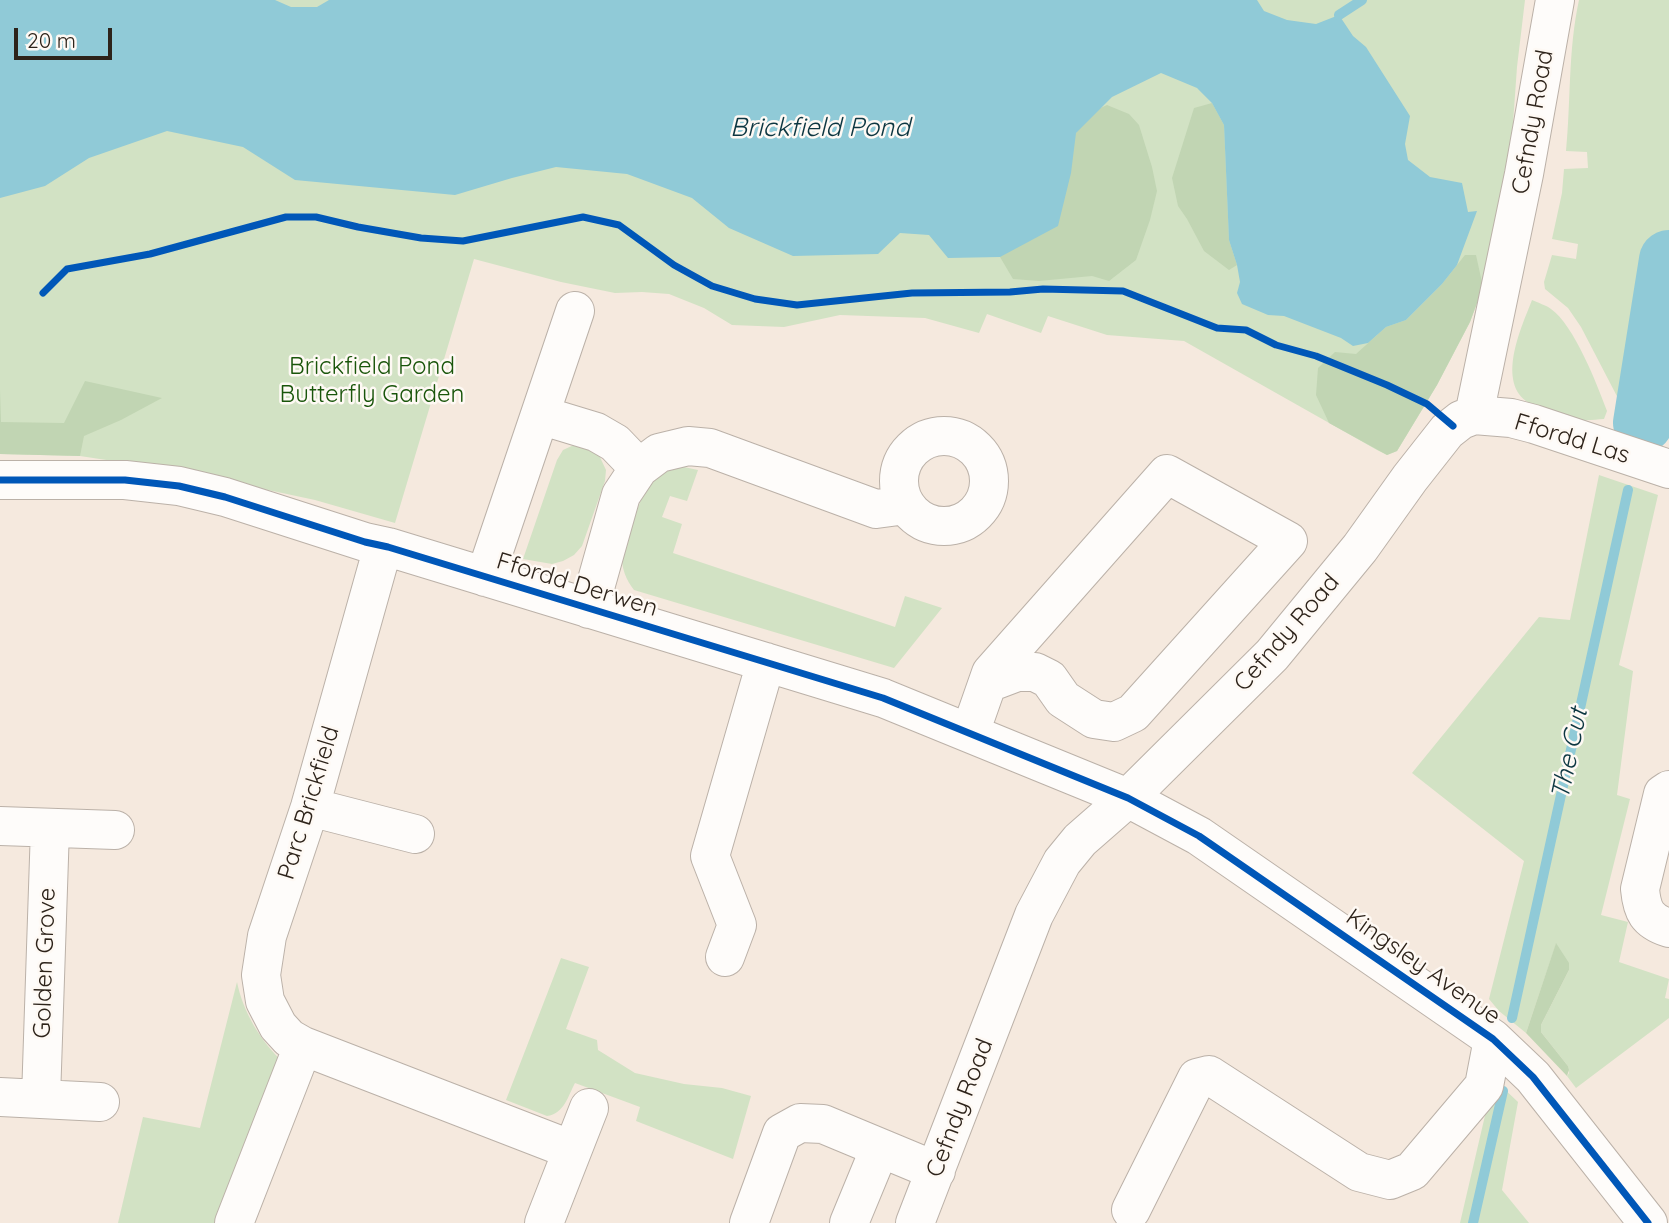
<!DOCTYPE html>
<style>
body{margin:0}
#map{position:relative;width:1669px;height:1223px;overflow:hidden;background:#f5e9de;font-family:Quicksand,sans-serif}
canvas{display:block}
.scale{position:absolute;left:14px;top:28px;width:98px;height:32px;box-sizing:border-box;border:4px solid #2d231a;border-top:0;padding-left:9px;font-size:21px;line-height:24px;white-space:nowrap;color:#2d231a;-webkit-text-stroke:5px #fef9f4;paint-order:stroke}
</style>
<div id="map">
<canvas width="1669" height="1223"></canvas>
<div class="scale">20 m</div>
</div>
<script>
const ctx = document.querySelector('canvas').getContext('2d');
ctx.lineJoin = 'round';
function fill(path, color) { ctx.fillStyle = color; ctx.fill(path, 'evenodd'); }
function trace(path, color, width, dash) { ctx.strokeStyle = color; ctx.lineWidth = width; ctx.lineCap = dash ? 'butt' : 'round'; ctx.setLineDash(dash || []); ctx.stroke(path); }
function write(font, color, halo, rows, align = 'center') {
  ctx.font = font + ' Quicksand,sans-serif'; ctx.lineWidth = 5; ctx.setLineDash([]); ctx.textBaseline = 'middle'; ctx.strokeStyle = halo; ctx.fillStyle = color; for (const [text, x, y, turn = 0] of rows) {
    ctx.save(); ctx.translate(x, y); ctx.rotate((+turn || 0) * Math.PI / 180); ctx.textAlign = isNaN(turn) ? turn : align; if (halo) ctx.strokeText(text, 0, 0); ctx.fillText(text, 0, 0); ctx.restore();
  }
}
fill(new Path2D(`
 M0,0H1525L1517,67L1509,179L1483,287L1470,322L1437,385L1397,451L1387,455L1377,450L1184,341L1107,335L1048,316L1041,333L987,314L979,333L925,318L840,315L784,327L732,325L704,308L669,294L642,292L615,293L561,282L474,259L395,523L315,500L179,471L80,456L0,454Z
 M1579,0H1669V416L1666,434L1623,421L1621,404L1581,327L1568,308L1545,289L1544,282L1552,255L1576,259L1578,244L1552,239L1562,193L1564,169L1588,168L1587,152L1566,151C1571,101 1568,50 1579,0Z
 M1532,300C1538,303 1546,305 1551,309C1574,325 1597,384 1607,411L1604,419C1597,419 1589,421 1582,420C1572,419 1561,414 1551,411C1543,408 1533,406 1526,401C1497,379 1522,326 1532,300Z
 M576,444L598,453L606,470L605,481L582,546L574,555L563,561L552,564L523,559L557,460L563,450Z
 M684,467L698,470L687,501L670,496L662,517L682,524L673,553L895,627L905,596L942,608L894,668L634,590C626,580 621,567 622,554C623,545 644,489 650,482C657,472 672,469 684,467Z
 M1599,475L1658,495L1619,665L1633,671L1617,795L1630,799L1601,915L1628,922L1619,962L1669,979L1665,998L1669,999V1018L1576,1088L1567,1076L1569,1073L1568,1066L1541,1032V1025L1569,970L1556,944L1526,1033L1499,1011L1489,999L1524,861L1412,773L1539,617L1570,620Z
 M561,958L589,967L566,1029L597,1040L598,1050L635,1073L684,1084L722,1088L751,1096L733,1159L636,1121L640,1107L575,1083C568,1096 564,1114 547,1116L506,1100Z
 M237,982C243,1012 261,1042 284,1063L217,1223H118L143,1117L200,1128Z
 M1499,1084L1518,1102L1502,1190L1529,1223H1460L1490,1094Z`), '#d2e2c4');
fill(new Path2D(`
 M1212,103L1224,125L1229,240L1237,265L1229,270L1204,251L1187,219L1178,206L1172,178L1194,108Z
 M1107,105L1129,114L1139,125L1152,167L1157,191L1150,220L1136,260L1109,281L1092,276L1039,281L1013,279L1000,257L1005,240L1076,133L1083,116Z
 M1465,255H1476L1483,287L1470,322L1437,385L1397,451L1387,455L1329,423L1316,395L1318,368L1335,352L1356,354L1386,327L1406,320L1442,284Z
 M85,381L162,398L121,420L84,436L80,456L0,454V390L1,422L64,423Z
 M1556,943L1569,963V970L1541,1025V1032L1568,1066L1569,1070L1567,1076L1526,1033Z`), '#c1d5b3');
fill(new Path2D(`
 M0,0H275L291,7H317L329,0H1257L1264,11L1287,20L1316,24L1339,15L1353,36L1366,47L1410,116L1405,144L1408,160L1430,177L1462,183L1468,212L1477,211L1457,265L1442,284L1406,320L1386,327L1368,343L1353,346L1341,338L1284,316L1268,315L1242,304L1237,293L1240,282L1237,265L1229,240L1224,125L1212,103L1197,88L1161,73L1112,97L1076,133L1071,173L1058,226L1000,257L948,258L929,235L900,233L878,254L793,256L729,228L692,198L627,174L556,167L512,178L455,195L295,180L243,147L167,131L89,158L45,186L0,198Z`), '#90cad7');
trace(new Path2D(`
 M1339,15L1362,0
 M1512,1018L1628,490
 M1473,1223L1503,1091`), '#90cad7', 10);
trace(new Path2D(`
 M1643,423L1669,260`), '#90cad7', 60);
const minor = new Path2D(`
 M540,415L596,432L615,443L639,468
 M1474,415L1524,174L1555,0
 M899 481a45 45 0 1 1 90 0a45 45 0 1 1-90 0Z
 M0,480H125L179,486L225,497L365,542L388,547L883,698L1128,798L1199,836L1493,1039L1533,1077L1648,1223
 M383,547L310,807L267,936L261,975L265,1001L278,1026L289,1038L303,1046L572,1150
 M485,577L575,311
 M589,609L621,495L639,468L659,453L688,446L710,448L876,509L906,505
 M970,733L991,673L1167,474L1288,541L1133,713L1114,722L1094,719L1063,699L1049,679L1035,672H1017L988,683
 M1669,790L1663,794L1640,889C1642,911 1647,921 1669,928
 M310,807L415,834
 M0,826L115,830
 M725,957L737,925L710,856L766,662
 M0,1097L100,1102
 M41,1098L50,828
 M1131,1210L1197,1078L1209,1075L1359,1172L1390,1180L1412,1171L1484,1086L1493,1039
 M234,1223L303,1046
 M544,1223L589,1108
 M749,1223L782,1133L800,1123L823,1124L936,1171
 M849,1223L880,1148
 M915,1223L1034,915L1062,862L1080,840L1128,798L1272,655L1360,548L1410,478L1447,431L1461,420L1474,415L1511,418L1534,424L1669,469`);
trace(minor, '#bbb1a8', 40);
trace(minor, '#fefcfa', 38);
trace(new Path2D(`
 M43,293L67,269L150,254L286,217H316L358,227L421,238L463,241L583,217L619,225L674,265L712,286L755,299L797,305L912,293L1010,292L1043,289L1123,291L1217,328L1246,330L1276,345L1316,356L1387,385L1427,404L1453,426
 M0,480H125L179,486L225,497L365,542L388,547L883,698L1128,798L1199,836L1493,1039L1533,1077L1648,1223`), '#0057b8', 7);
write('24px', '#2d231a', '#fef9f4', [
 ["Cefndy Road",1533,122,-80],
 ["Ffordd Las",1572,439,17],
 ["Ffordd Derwen",577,585,17],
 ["Cefndy Road",1287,633,-49],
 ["Parc Brickfield",309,803,-73],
 ["Golden Grove",45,963,-88],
 ["Kingsley Avenue",1423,967,35],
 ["Cefndy Road",960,1108,-69]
]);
write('24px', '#19550a', '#fef9f4', [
 ["Brickfield Pond",372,367],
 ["Butterfly Garden",372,395]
]);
write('italic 26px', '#0c3641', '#fef9f4', [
 ["Brickfield Pond",820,128],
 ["The Cut",1570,754,-78]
]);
</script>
